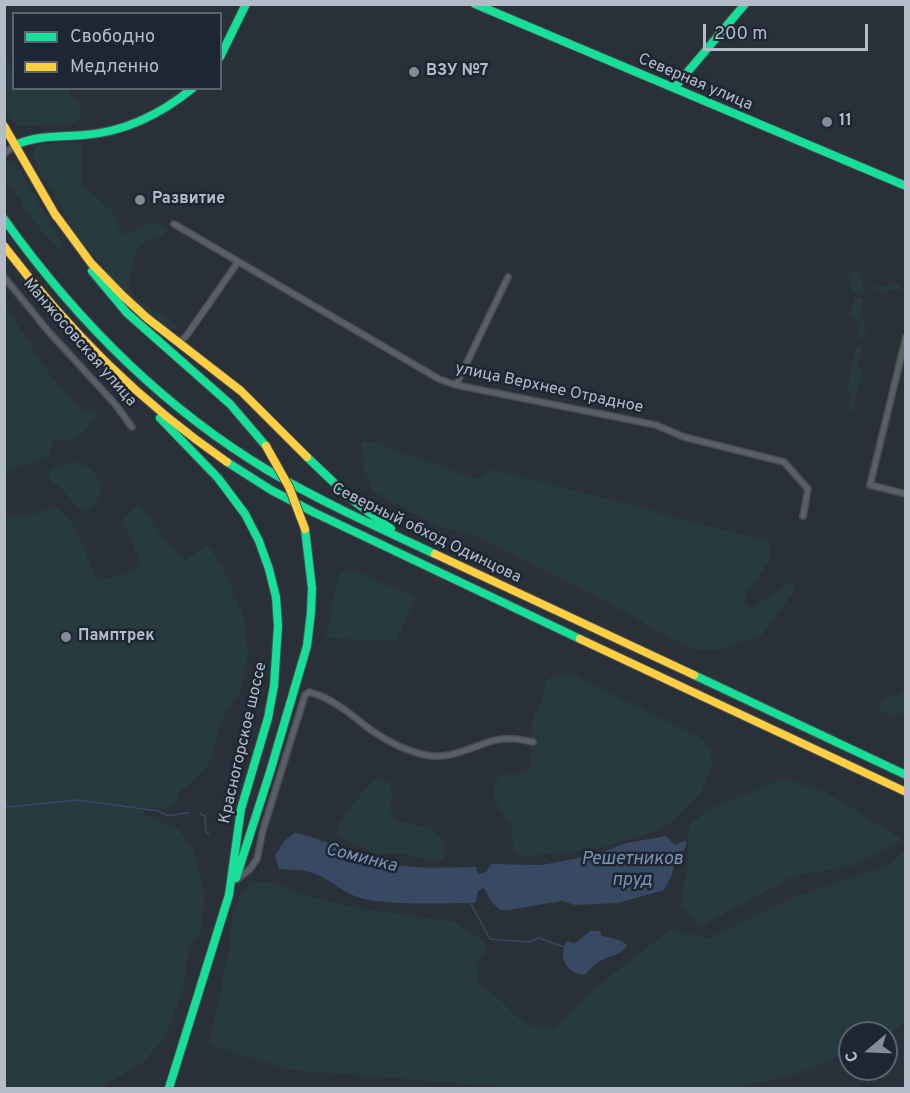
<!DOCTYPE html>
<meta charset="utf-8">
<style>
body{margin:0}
#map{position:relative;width:910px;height:1093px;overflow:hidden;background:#2a3038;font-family:Overpass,sans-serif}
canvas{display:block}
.frame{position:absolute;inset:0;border:6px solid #b4bcc9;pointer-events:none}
.legend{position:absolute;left:12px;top:12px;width:210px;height:78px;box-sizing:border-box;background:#1d2633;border:2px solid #59626f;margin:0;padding:8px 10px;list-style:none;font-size:18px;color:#b4bcc9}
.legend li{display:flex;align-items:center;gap:12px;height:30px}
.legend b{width:30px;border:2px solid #59626f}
.north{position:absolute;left:838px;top:1021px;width:60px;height:60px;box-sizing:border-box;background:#1d2633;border:2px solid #59626f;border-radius:50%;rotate:251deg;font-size:16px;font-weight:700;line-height:24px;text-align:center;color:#b4bcc9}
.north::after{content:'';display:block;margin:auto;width:21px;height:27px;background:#848b96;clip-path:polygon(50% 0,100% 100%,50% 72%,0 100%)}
.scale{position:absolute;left:703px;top:24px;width:165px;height:27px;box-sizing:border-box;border:3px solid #b4bcc9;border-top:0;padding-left:8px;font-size:18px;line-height:21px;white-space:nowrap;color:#b4bcc9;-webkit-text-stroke:4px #1d2633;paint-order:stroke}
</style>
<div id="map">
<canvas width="910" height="1093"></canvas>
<div class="frame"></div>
<ul class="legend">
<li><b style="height:8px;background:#16e098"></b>Свободно</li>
<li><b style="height:8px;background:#ffcf43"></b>Медленно</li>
</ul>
<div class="north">С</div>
<div class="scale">200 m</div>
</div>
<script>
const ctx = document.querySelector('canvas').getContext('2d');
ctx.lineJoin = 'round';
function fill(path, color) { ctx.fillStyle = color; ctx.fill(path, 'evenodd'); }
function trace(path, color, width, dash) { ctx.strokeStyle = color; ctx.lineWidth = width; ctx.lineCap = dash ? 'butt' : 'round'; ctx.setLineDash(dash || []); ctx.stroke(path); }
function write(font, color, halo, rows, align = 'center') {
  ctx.font = font + ' Overpass,sans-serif'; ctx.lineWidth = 5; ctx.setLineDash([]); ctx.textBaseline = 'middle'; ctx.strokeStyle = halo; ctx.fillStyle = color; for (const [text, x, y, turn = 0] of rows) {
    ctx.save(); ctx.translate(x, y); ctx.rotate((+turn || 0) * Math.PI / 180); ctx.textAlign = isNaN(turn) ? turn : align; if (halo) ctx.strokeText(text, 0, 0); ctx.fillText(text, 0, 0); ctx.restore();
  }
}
fill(new Path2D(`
 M4,60L13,67L14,88L69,89L70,95C77,99 84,109 81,117L73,123L19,127C0,117 4,80 4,60Z
 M71,142L80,144L82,148L81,175L85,188L112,211L121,232L125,234C139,232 149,217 164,227L165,235C158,237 148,238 143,243C133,252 125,285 134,296C139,302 169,319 177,325L176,329L168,330L124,293L70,227L60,203L38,170L32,154L36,147L40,145Z
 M10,161L14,163L20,170L61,242V248L58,249L26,212L19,198L5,178V162Z
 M859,270L865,292L851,293L848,274Z
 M900,283V290L874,292V287Z
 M854,298H863L860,315L862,316L866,327L864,338L858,337L860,324L851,315Z
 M5,305L50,375L81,410L98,414L88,428L75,439L53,440L50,456L5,472Z
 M857,346L862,347L858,361L862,373L852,412L848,411L852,396L847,388Z
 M361,442H373L474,478L480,479L489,470L513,474L766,541C784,560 743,583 745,605L750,608L755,606L788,584H794L795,590L761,636L718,650H698L672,639L606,601L483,539L439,526L374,492L364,469Z
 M73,462C99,465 113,495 87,511C71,507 66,487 49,480L50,470Z
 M139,504L154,521L159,533L185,560L209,545L230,583L244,618L248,655L239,695L224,714L210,762L187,788L180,790C180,810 162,809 146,807L144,815L179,830L193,850L205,897L200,934L189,947L183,990L164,1039L143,1062L100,1088H5V517L30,515L57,507C80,527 85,554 97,580L123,574L142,567L123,520Z
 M353,570L416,597L396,641L326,638L339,573Z
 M572,674L700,737L710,750L713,766L701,792L675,820L653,832L596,849L520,857C511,849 512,841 513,830C504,813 482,793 501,774C513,775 521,777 531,768L530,745L532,720L541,701L546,681L552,676Z
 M905,689V714L893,717L878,709L887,696L895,697Z
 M377,777L390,784C395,799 385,807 396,822C415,822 455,831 443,859L438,861L411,857L406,854H378L341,838C339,835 337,833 338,829C342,813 365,791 377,777Z
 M782,779L822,790L903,840L853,865L792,877L700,927L681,904L687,863L689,824L699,818L705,811Z
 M905,850V1022L886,1035V1033H850V1051L805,1071L737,1088H516L291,1070L209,1045L229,949L233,913L243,890L251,883L269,881L305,895L358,908L456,922L465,931L484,940L486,951L478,963H476L479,975L476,980C483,991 489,990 498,998C522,1020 519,1027 555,1028L600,984L670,930L709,938L795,897L889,865Z`), '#273a3e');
fill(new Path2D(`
 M295,833C327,839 356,858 388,864C416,869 447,868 476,867L478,874L486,872L491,864L542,865L594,855L627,843L666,836L675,845L686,840V846L683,851L676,852L672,875L664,890L618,903L575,905L562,901L508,910H500L491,901L484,888L478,891L475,903C443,903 390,906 360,898C341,892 326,875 306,871C297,869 288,871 279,868L275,856L284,841Z
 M590,931H600L602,936L620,940L627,945C622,954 614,955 606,958C598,961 590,969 585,975C567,973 558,959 566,942L569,941L574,944Z`), '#384963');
trace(new Path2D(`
 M4,804L10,807L76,800L159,811C170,820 178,812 189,813
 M200,814L205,816L206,832L209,834
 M470,902L490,939L528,942L539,938L564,947`), '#384963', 1.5);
const street = new Path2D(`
 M4,154L15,145
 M174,224L439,379L456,385L656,425L684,437L784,462L808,489L803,516
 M4,277L49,332L115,404L132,427
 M906,337L870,485L906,494
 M179,343L187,335L238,262
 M456,385L508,277
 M236,880L250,869L257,859L263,830L305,695L309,692C333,698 351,715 371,730C387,741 406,751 425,755C449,760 469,748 492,741C506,737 519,739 533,742`);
const fast = new Path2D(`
 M475,4L906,186
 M220,57L246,4
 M674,88L745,4
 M15,145C37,135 60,137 84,135C125,132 161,114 193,88
 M4,219C76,320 162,407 269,471C322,502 379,528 435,554
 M92,271L127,313L230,404L266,446
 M160,418L218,478L245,514L259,541L269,569L276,597L278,626L274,686L268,718L241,809L229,895L169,1088
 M307,457L350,498L391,529
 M227,462L271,490L315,513L580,639
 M694,675L906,775
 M236,878L270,772L307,646L311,612L312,588L305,529`);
const slow = new Path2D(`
 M4,126L56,216
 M55,214L91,263L123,296L147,318L241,391L307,457
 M4,246C69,331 139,401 227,462
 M435,554L694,675
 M580,639L906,792`);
trace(street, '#484c53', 8);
trace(fast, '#484c53', 10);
trace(slow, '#484c53', 10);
trace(street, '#5a5e66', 5);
trace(fast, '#16e098', 8);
trace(slow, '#ffcf43', 8);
const slowBridge = new Path2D(`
 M266,446L289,487L305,529`);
trace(slowBridge, '#484c53', 10, []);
trace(slowBridge, '#ffcf43', 8);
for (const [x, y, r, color] of [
 [414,72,6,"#848b96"],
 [827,122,6,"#848b96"],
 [140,200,6,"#848b96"],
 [66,637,6,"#848b96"]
]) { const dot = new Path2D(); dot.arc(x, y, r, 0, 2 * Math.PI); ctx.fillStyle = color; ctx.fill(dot); trace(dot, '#1d2633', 2); }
write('bold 16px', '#b4bcc9', '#1d2633', [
 ["ВЗУ №7",426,72],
 ["11",839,122],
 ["Развитие",152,200],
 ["Памптрек",78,637]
], 'left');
write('16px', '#b4bcc9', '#1d2633', [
 ["Северная улица",695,83,23],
 ["Манжосовская улица",79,343,49],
 ["улица Верхнее Отрадное",549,389,12],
 ["Северный обход Одинцова",426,534,26],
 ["Красногорское шоссе",244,743,-77]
]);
write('italic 18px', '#7c92b1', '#1d2633', [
 ["Соминка",361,859,14],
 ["Решетников",632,860],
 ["пруд",632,881]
]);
</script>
